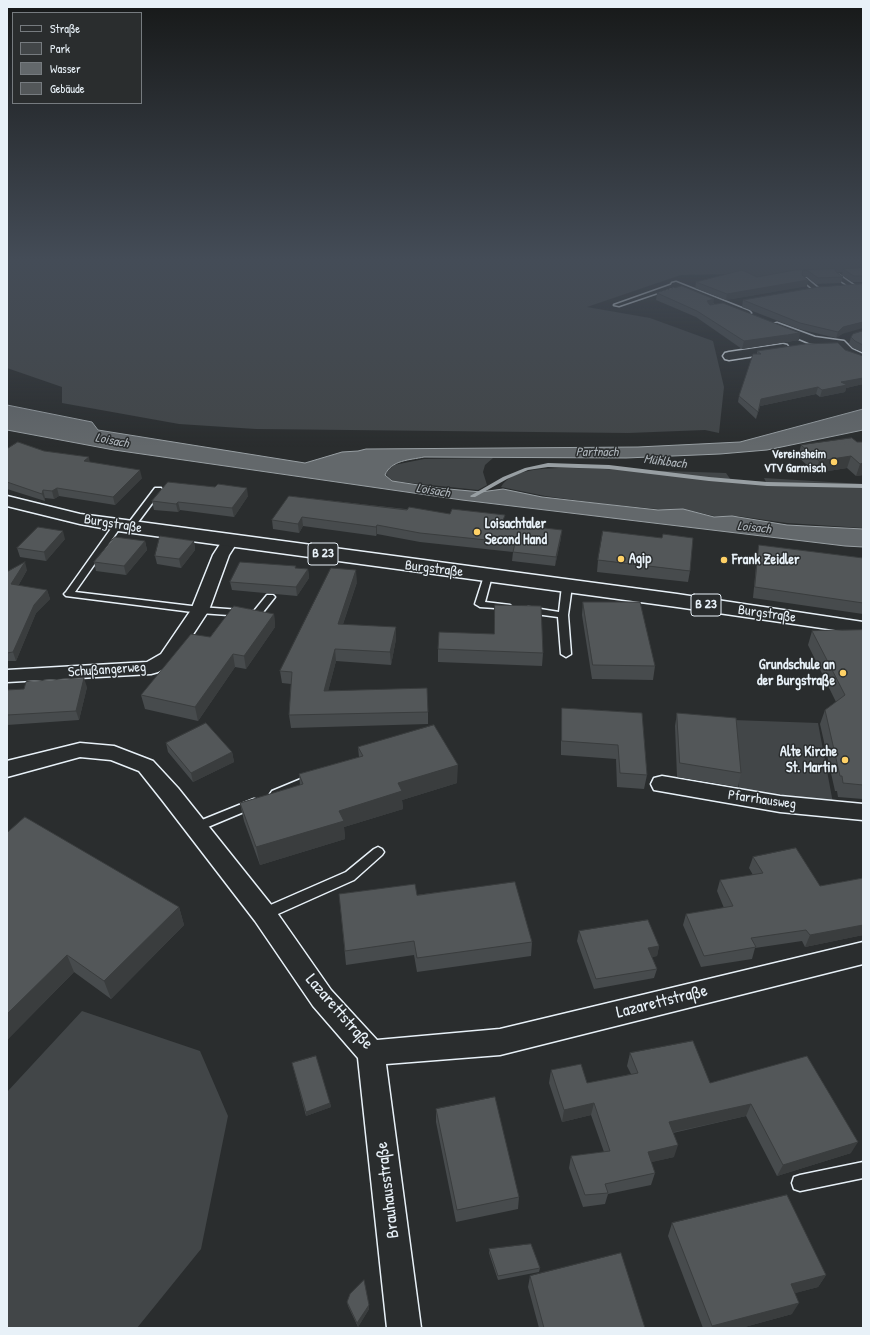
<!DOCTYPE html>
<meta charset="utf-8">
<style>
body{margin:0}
#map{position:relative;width:870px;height:1335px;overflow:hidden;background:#2a2d2e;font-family:"Patrick Hand",sans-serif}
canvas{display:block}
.frame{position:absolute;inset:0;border:8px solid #e8f1f8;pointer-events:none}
.legend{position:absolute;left:12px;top:12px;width:130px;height:92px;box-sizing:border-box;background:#2a2d2e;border:1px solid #767b7f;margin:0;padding:5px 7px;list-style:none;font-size:12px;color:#e8f1f8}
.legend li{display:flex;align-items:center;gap:8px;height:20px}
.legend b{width:20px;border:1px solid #767b7f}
</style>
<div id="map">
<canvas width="870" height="1335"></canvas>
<div class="frame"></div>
<ul class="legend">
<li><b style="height:5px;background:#2a2d2e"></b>Straße</li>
<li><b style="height:11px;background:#424648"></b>Park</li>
<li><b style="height:11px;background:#63686b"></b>Wasser</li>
<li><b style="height:11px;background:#535759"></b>Gebäude</li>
</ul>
</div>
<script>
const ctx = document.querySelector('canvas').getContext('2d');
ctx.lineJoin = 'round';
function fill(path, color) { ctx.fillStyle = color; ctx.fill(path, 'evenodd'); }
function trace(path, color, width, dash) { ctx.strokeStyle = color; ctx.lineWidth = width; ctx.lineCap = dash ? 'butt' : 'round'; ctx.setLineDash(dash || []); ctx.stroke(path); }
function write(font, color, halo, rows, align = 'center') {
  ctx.font = font + ' "Patrick Hand",sans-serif'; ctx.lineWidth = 3; ctx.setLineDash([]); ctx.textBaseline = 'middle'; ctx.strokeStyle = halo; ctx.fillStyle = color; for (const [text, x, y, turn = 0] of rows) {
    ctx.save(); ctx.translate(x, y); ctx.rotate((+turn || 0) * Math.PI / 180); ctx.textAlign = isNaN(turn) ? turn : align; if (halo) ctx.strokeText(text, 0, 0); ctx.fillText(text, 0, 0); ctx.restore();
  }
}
fill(new Path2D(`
 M7,260H863V270L755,280L744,274L681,275L587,307L650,318L713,341L724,387L719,433L705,430L628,433L256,429L179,424L62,403V387L7,368Z
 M493,458L485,465L483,472L487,485L478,490L392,481L386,474L389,469L394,465L424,459Z
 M573,468L726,473L731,480L766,482L764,478L863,484V528L787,523L738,516H714L683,509H658L603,504L545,496L501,487C512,467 553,468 573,468Z
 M733,720L818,723L833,803L739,789Z
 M82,1011L200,1051L228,1116L201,1249L137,1328H7V1092Z`), '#424648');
const water = new Path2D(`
 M7,405L92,422L98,430L305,463L342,452L358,451L366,449L638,447L740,442L863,409V430L767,450L720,454L626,458L424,457C410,460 391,460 385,475L392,481L438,488L481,492L503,489L542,497L603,504L658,510L683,509L714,517L732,516L787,525L863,529V547L845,546L462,500L114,450L7,430Z`);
fill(water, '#63686b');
trace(water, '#989fa3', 1);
fill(new Path2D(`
 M548,463L609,465L709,477L767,482L863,484V488L767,486L709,481L609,469L548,467L528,470L507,479L475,497H471L470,496L503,477L525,468Z`), '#989fa3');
const service = new Path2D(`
 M835,275H839L855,286L850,287L835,277Z
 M802,278H806L818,288V290H814L802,280Z
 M676,283L679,285L678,286L619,306L614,305Z
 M155,488H161L162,490L133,529H127L126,527L127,525Z
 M118,522L122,525L75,592L200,607L254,611L267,595H273L275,597L260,616L257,617L200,613L66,596L64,594L66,592L115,523Z
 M488,573L492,576L485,602L510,605L512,607L510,609L480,607L475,604L484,576Z
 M567,583L572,586L568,615L571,654L566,657L561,654L558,617L528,613L523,610L528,607L559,612L562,586Z
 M313,774L317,775L319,778L317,781L276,798L272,797L270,794L272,791Z
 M254,799L258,800L260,803L258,806L196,832L192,830L190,827L192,824Z
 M378,847L382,849L384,852L382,855L354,880L269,918L264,919L259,918L258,914L259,910L346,872L374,849Z
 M863,1162V1178L800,1191L794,1189L792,1183L794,1177L800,1175Z`);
const minor = new Path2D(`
 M676,282L749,311L751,313L745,316L741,315L672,287L671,285L672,283Z
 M777,323L815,337L844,341L852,349L863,354V362L844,355L836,347L809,343L773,328L771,326L773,324Z
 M783,344L787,345L789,348L787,351L729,360L725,359L723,356L725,353L729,352Z
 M230,536L236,538L238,541L229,555L209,610L175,662L158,672L151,674L7,682V670L147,662L161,654L191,610L213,555L224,538Z
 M80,743L114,746L153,761L178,788L273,907L331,990L377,1040L500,1029L863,942V964L500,1055L386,1064L421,1328H387L358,1058L313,1006L255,921L162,800L139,771L111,760L80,757L7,777V761Z
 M662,776L780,796L863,804V820L780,812L654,790L651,784L654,778Z`);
const primary = new Path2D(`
 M7,496L80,514L118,519L677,594L863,622V634L677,607L118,531L80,524L7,506Z`);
trace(service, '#e8f1f8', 3);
trace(minor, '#e8f1f8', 3);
trace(primary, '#e8f1f8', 3);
fill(service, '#2a2d2e');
fill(minor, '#2a2d2e');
fill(primary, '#2a2d2e');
fill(new Path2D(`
 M863,268V282H852L842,275L843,269Z
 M795,270L836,272L843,277L841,283L816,284L807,277H805L807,286L726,300L695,288L696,282L757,277Z
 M863,284L842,334L836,338L799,329L742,307L743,300Z
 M657,293L713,305L799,340L742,349L696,317L656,300Z
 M863,331V352L853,348L849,344L851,337Z
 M845,350L863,356V384L846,388L845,392L820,397L816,394L760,406L756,419L738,402L739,396L757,354V351Z
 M863,442V475L856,476L847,468L816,473L798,457L801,445Z
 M7,449L44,451L90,462L142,478L115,505L59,496L54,499L45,498V501L7,489Z
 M248,496L234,517L180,510L178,512L154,510L152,501Z
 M289,496L450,514L504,523L561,538L555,566L512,561L513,552L420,542L377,534L376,536L303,526L299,533L273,529L272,520Z
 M65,539L46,561L20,557L17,548Z
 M145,541L147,550L126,575L96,571L94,562Z
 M194,541L195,550L181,568L157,564L155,556Z
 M759,545L863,558V614L753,598L757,556Z
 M598,560L690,571L688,582L597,572Z
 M296,568L308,569L309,578L297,596L232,590L230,582Z
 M27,570L18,586L47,590L50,599L36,613L16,661H7V572Z
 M357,582L343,624L396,639L391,665L336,661L328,691L428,712V724L291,728L289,715L291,684L282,683L280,671Z
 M583,602L655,666L653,680L592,679L582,615Z
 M274,614L275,627L246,669L235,667L198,721L145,709L141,695L210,637Z
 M863,630V799L838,797L837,791H835L820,724L825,710L836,702L808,645L812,631Z
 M494,634L543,653L542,666L438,662V649Z
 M87,687L79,720L7,725V690Z
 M562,708L642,713L647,775L644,789L617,787L616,759L561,755V722Z
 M677,713L741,773L738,787L677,777L675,726Z
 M166,743L232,752L234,762L193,782L168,752Z
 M358,747L457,783L402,800L403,809L344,827L345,839L260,865L244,821L240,803L300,785L299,774L359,757Z
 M7,833L179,907L184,925L111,999L74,972L7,1040Z
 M753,857L820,886L863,878V935L805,947L802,941L755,948L752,959L701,967L683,925L686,914L724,908L717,891L720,880L753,875L749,868Z
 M339,894L417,895L532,942L531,956L417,972L414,955L346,965Z
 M579,931L659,946L657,956L652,957L657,969L654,978L594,989L577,941Z
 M630,1053L710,1083L851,1153L777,1176L746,1116L673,1133L674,1157L651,1162L655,1173L651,1185L608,1194L605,1204L583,1207L569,1168L571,1156L604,1152L591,1115L562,1122L549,1083L551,1070L587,1083L631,1074L627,1066Z
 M292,1063L330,1103L331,1107L306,1116Z
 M436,1109L519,1197L518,1209L456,1222L436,1122Z
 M672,1223L826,1275L818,1287L795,1293L792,1314L741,1328H703L668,1236Z
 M489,1249L540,1268L539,1272L498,1280L489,1253Z
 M530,1276L645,1328H539L528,1287Z
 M347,1302L369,1309L358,1327L348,1306Z`), '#474b4d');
fill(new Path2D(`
 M808,280L807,286L726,300L727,294Z
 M714,299L713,306L706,308L707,301Z
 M863,322V328L842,334L836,338L838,332L843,327Z
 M800,333L799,340L742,349L744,341Z
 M863,378V384L846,388L845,392L820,397L822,390L841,382Z
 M818,387L816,394L760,406L756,419L761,399Z
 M851,456L847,468L816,473L819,461Z
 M89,457L90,464L84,461Z
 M863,463V475L856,476L860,464Z
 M140,470L142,478L115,505L113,497Z
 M57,488L59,496L54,499L52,491Z
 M247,488L248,496L234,517L232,508Z
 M43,490L45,498V501L42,494Z
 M178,502L180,510L178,512L176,504Z
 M302,517L303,526L299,533L298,524Z
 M377,525V534L376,536V527Z
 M562,530L561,538L555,566L556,557Z
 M63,531L65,539L46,561L44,552Z
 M145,541L147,550L126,575L124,566Z
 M194,541L195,550L181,568L179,559Z
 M25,562L27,570L14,593L11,584Z
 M308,569L309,578L297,596L296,587Z
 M356,570L357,582L339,636L338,624Z
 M47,590L50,599L36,613L16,661L13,652L34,605Z
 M274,614L275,627L246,669L244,656Z
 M396,627V639L391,665L390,652Z
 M335,649L336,661L325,703L324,691Z
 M233,654L235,667L198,721L195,707Z
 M84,678L87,687L79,720L76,711Z
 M232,752L234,762L193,782L191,773Z
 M458,765L457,783L402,800L403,809L344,827L345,839L260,865L256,847L339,811L398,783Z
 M179,907L184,925L111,999L104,981Z
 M863,925V935L805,947L810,935Z
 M659,946L657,956L646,958L648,948Z
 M67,955L74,972L7,1040V1014Z
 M330,1103L331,1107L306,1116V1112Z
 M594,1103L591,1115L562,1122L564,1110Z
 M751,1104L746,1116L665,1134L669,1122Z
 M858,1142L851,1153L777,1176L783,1165Z
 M678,1145L674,1157L644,1164L648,1152Z
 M826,1275L818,1287L784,1296L791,1284Z
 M799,1303L792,1314L741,1328H711L712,1326Z
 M369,1305V1309L358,1327L357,1323Z`), '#3a3d3e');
const building = new Path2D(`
 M863,268V276H854L843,269Z
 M835,269L836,272L843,277L818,278L808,271L803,270L802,275L808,280L727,294L696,282L742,270L757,277L795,270Z
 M863,284V322L843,327L838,332L800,323L743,300L818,287Z
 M682,286L714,299L707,301L710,305L723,303L800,333L744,341L697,311L657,293Z
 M863,331V345L855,341L851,337L853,334Z
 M838,343L845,350L863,356V378L841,382L847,385L822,390L818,387L761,399L758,412L739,396L753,354H761L757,351L805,344Z
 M852,438L857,442H863V463L860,464L851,456L819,461L801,445Z
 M18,442L44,451L89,457L84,461L140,470L113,497L57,488L52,491L43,490L42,494L7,482V449Z
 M168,482L215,487L218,484L247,488L232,508L178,502L176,504L152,501Z
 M289,496L407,510L409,507L450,514L452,509L505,515L502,523L562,530L556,557L513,552L515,543L420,533L377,525L376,527L302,517L298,524L272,520Z
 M38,527L63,531L44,552L17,548Z
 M603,531L662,538L663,534L693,538L690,571L598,560Z
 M160,536L194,541L179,559L155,556Z
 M115,537L145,541L124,566L94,562Z
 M759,545L863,558V603L755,587Z
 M25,562L11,584L47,590L34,605L13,652L7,653V572Z
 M240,562L296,566L295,568L308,569L296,587L230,582Z
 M331,568L356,570L338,624L396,627L390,652L335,649L324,691L427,688L428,712L289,715L292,672L280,671Z
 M583,602H640L655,666L593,665Z
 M495,605L541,606L543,653L438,649L439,632L494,634Z
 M234,606L274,614L244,656L233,654L195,707L141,695L191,634L210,637Z
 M863,630V785L843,783L842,776H840L825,710L845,695L812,631Z
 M84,678L76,711L7,715V690L24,689L26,682Z
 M562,708L642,713L647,775L620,773L618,745L562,741Z
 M677,713L736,718L741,773L680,763Z
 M206,723L232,752L191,773L166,743Z
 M434,725L458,765L398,783L402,791L339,811L344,821L256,847L240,803L303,784L299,774L363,756L358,747L361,746Z
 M25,817L179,907L104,981L67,955L7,1014V833Z
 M796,848L820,886L863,878V925L810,935L806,930L751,938L756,947L704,956L686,914L733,906L720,880L763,873L753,857Z
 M515,882L532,942L417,958L414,941L345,951L339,894L415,884L417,895Z
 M648,920L659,946L648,948L657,969L596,979L579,931Z
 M693,1041L710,1083L807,1056L858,1142L783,1165L751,1104L669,1122L678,1145L648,1152L655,1173L605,1184L608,1193L585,1195L571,1156L610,1151L594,1103L564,1110L551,1070L581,1064L587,1083L638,1073L630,1053Z
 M316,1056L330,1103L306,1112L292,1063Z
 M495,1097L519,1197L457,1210L436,1109Z
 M787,1195L826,1275L791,1284L799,1303L712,1326L672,1223Z
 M531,1244L540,1268L498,1276L489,1249Z
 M621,1253L645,1328H544L530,1276Z
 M364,1280L369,1305L357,1323L347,1302L350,1294Z`);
fill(building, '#535759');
trace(building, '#3a3d3e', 1);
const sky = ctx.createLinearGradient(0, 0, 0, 447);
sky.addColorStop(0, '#171919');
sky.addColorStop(0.58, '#444c57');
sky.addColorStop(1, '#444c5700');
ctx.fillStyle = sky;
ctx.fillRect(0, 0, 870, 447);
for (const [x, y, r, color] of [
 [834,462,4,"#ffd166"],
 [477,532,4,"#ffd166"],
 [621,559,4,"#ffd166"],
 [724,560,4,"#ffd166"],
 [843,673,4,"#ffd166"],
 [845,760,4,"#ffd166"]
]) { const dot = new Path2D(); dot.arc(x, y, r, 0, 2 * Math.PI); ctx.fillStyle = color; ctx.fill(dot); trace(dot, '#2a2d2e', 1.5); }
write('bold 12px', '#e8f1f8', '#2a2d2e', [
 ["Vereinsheim",826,455],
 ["VTV Garmisch",826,469]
], 'right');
write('italic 13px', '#acb3b9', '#2a2d2e', [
 ["Loisach",112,441,11],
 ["Partnach",597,453],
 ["Mühlbach",665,462,7],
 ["Loisach",433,491,9],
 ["Loisach",754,528,6]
]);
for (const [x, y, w] of [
 [323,554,30],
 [706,605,30]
]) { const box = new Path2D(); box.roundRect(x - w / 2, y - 11, w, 22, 3); ctx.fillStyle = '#2a2d2e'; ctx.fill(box); trace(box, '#e8f1f8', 1); }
write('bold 13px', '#e8f1f8', null, [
 ["B 23",323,554],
 ["B 23",706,605]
]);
write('14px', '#e8f1f8', '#2a2d2e', [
 ["Burgstraße",113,524,9],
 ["Burgstraße",434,569,7],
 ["Burgstraße",767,614,8],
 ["Schußangerweg",107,670,-4],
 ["Pfarrhausweg",762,800,8]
]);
write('bold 14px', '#e8f1f8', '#2a2d2e', [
 ["Loisachtaler",485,524],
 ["Second Hand",485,540],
 ["Agip",629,559],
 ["Frank Zeidler",732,560],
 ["Grundschule an",835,665,"right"],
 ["der Burgstraße",835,681,"right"],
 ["Alte Kirche",837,752,"right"],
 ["St. Martin",837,768,"right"]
], 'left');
write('17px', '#e8f1f8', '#2a2d2e', [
 ["Lazarettstraße",662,1002,-14],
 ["Lazarettstraße",339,1012,49],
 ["Brauhausstraße",388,1190,-97]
]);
</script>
